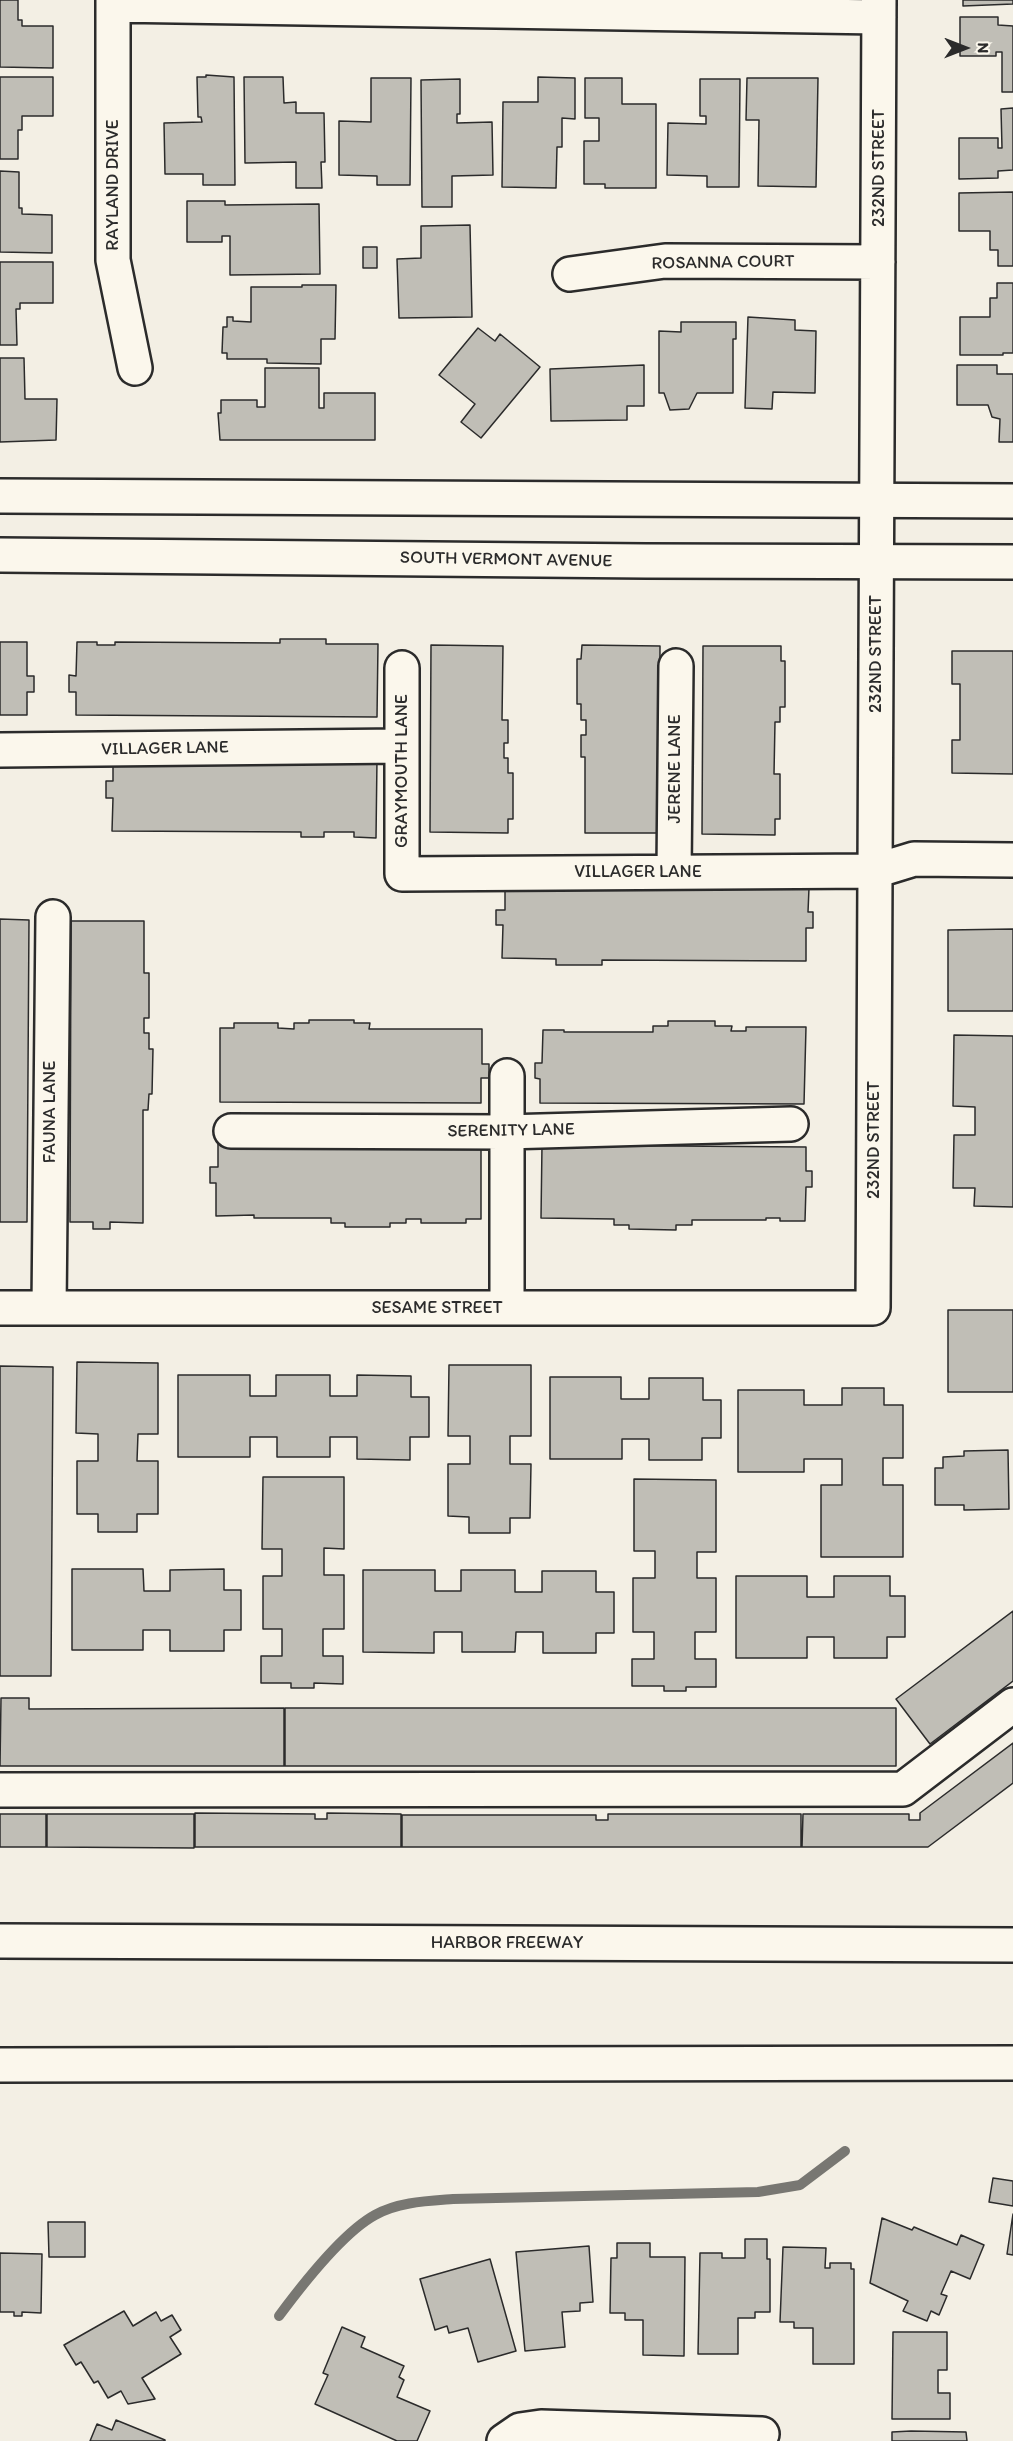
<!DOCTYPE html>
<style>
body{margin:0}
#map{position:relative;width:1013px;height:2441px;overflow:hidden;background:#f3efe4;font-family:Itim,sans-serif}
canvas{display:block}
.north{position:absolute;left:935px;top:18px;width:60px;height:60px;-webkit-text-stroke:4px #fbf7ec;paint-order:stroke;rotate:90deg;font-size:16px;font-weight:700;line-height:24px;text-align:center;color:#2b2b2b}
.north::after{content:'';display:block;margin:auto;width:21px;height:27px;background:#2b2b2b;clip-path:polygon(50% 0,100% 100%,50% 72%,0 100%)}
</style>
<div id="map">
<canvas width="1013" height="2441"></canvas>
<div class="north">N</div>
</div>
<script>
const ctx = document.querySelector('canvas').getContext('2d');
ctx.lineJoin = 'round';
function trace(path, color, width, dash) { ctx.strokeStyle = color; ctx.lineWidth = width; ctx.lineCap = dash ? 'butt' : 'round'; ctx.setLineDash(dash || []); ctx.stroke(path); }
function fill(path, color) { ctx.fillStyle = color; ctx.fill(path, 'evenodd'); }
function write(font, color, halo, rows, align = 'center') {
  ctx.font = font + ' Itim,sans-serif'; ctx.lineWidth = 6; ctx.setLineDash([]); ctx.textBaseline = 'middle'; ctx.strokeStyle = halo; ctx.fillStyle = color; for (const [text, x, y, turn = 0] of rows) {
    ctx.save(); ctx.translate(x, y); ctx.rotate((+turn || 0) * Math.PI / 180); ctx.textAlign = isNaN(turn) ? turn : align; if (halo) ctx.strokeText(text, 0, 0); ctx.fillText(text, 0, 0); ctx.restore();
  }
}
trace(new Path2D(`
 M279,2316C302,2285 342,2233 375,2215C398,2202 427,2201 453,2199L758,2192L800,2185L845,2151`), '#787772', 10);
const building = new Path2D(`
 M0,0H18V20H22V26H53V68L0,67Z
 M963,0H1013V4L963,6Z
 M960,17H998V25L1013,26V92H1002V52H996V56H960Z
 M206,75L234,77L235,185H203V174H165L164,123L202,122L201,117H198L197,77H206Z
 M0,77H53V116H22V130H18V159H0Z
 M244,77H283L284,103L296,102V113H324L325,162H321L322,188H296V162L245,163Z
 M538,77L575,78V119L562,118V147H557L556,188L502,187L503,102H538Z
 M371,78H411L410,185H377V176L339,175V121L371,122Z
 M585,78H622V104H656V188H605V184H584V141H599V118H585Z
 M747,78H818L816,187L758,186L759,120H746Z
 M460,79V114H457V123L492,122L493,175L452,176V207H422L421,80Z
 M700,79H740L739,187H707V176L667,175L668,123L706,124V116H700Z
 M1013,108V170L998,171V178L959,179V138H998V148H1002L1001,109Z
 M0,171L19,172V208H22V214L52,215V253L0,252Z
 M1013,192V266H998V250H990V231H959V193Z
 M187,201H225V205L319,204L320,274L230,275V236H222V242H187Z
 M470,225L472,317L399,318L397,259L421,258V226Z
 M363,247H377V268H363Z
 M0,262H53V303H20V309H16L17,345H0Z
 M997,283H1013V353H1003V355H960V317H990V298H997Z
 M302,285H336L335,339H321V364L267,363V359H227V353H222L223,327H227V317H233V321L251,322V287H302Z
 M748,317L795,320V330L816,331L815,393L773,392L772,409L745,408Z
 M681,322H736V339H733V393H697L689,409L670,410L664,393H659V331L681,332Z
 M478,328L495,341L500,334L540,367L481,438L461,422L475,404L439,375Z
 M0,358H24L25,399H57L56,440L0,442Z
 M644,365V406H627V420L551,421L550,369Z
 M957,365H997V374H1013V442H999L1000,419L992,417L988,405H957Z
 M265,368H319V408H324V393H375V440H220L218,413H221V400H257V407H265Z
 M280,639H326V644H378L377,717L76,715V692H69V675L76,676L77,642H97V645H115V642L280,643Z
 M0,642H27V676H34V692H27V715H0Z
 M431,645L503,646L502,720H508V743H504V758H508V773H513V819H508V833L430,832Z
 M582,645L660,646L659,833H585V757H581V735H586V720H581V704H577V659H581Z
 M703,646H781V661H785V707H780V722H775L774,774H780V819H775V835L702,834Z
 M952,651H1013V774L952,773V740H960V684H952Z
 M113,758L377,759L376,838L354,837V832H324V837H301V832L112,831L113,798H106V781H113Z
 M505,886L809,888L808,912H813V928H806V961L602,960V965H556V959L502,958L503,925H496V910H505Z
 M0,919L29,920L27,1222H0Z
 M71,921H144V973H149V1018H144V1033H149V1049H153L152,1094H149L148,1110H143V1223L110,1222V1229H93V1222H70Z
 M1013,929V1011H948V930Z
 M309,1020H354V1023H370L369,1029H482V1064H489V1078H481V1103L220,1102V1028H234V1023H278V1028L294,1029V1023H309Z
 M668,1021H715V1026H732L731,1031H746V1027H806L804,1104L540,1103V1079L535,1078V1063H542L543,1030H564V1032H653V1026H668Z
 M954,1035L1013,1036V1207L974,1206L975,1188H953L954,1135H975V1107L953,1106Z
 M218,1144L481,1145V1219H466V1223H421V1219H406V1223H390V1227H345V1223H331V1218H254V1215L216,1216V1183H210V1167H218Z
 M542,1145L806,1147V1171H812V1187H806L805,1221H780V1218H766V1220H692V1225H676V1230L629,1229V1225H614V1219L541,1218Z
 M948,1310H1013V1392H948Z
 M77,1362L158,1363V1434H138L137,1461H158V1514H137V1532H98V1514H77V1461H98V1434L76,1433Z
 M449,1365H531V1436H510V1464H531L530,1518H510V1533H469V1517L448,1516V1464H470V1436H448Z
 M0,1366L53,1367L51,1676H0Z
 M178,1375H250V1396H276V1375H330V1396H357V1375L411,1376V1397H429V1437H410V1460L357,1459V1437H330V1457H277V1437H250V1457H178Z
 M550,1377H621V1399H649V1378H703V1400H721V1438H702V1460H649V1439H622V1459H550Z
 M842,1388H884V1405H903V1458H883V1485H903V1557H821V1485H842V1459H804V1472H738V1390H804V1405H842Z
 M1008,1450L1009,1509L964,1510V1505H935V1468H943V1457L964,1456V1451Z
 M263,1477H344V1549L324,1548V1575H344V1629H323V1656H343V1684L314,1683V1688H291V1683H261V1656H282V1629H263V1576H282V1549H262Z
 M634,1479L716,1480V1552H697V1578H716V1632H695V1659H716V1687H686V1691H664V1686H632V1659H654V1632H633V1578H655V1551H634Z
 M72,1569H143L144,1591H170V1570L224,1569V1590H241V1630H224V1651H170V1630H143V1650H72Z
 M363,1570H435V1591H461V1570H515V1592H542V1571H596V1592H614V1633H596V1653H543V1632H516L515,1652H462V1632H434V1653L363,1652Z
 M736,1576H807V1597H834V1576H890V1596H905V1637H887V1658H834V1637H807V1658H736Z
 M1013,1611V1681L930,1744L896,1699Z
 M1,1698H29V1709L284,1708V1766H0Z
 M285,1708H896V1766H285Z
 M1013,1743V1783L928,1847H802L803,1814H909V1820H920V1813Z
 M195,1813L315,1814V1819H327V1813L401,1814V1847H195Z
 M0,1814H46V1847H0Z
 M47,1814H194V1848L47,1847Z
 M608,1814H801V1847H402V1815H596V1820H608Z
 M993,2178L1013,2181V2206L989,2202Z
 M1013,2214V2255L1007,2254Z
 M882,2218L912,2230L914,2227L957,2245L961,2235L984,2245L970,2279L951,2271L941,2294L947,2296L939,2315L931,2311L927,2321L903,2311L908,2301L870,2283Z
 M48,2222H85V2257H49Z
 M745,2239H767V2259H770V2312H755V2318H738V2354H698L700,2253H722V2258H745Z
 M617,2243H650V2257H685L684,2356L643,2355V2320H625V2313H610L611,2258H617Z
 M589,2246L593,2302L580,2303V2311L562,2312L565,2347L525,2351L516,2252Z
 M783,2247L826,2248L825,2268H830V2263H851V2269H854V2364H813V2328H794V2322H780Z
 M0,2253L42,2254L41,2313L22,2312V2316H14V2312H0Z
 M490,2259L516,2351L478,2362L468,2328L449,2333L447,2326L435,2330L420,2279Z
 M124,2311L133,2326L156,2312L161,2321L172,2315L181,2330L170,2337L181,2354L142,2378L155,2399L128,2404L121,2391L108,2398L98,2381L94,2383L81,2362L76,2365L64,2345Z
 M342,2327L365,2337L361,2347L404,2366L399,2377L404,2380L397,2397L430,2411L417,2441H397L315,2404L328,2375L323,2373Z
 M893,2332H947V2370H938V2393H950V2419H892Z
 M116,2420L165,2440V2441H90L97,2424L112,2430Z
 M911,2431L966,2432L967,2441H892V2432Z`);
fill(building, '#c0beb6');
trace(building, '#2b2b2b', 1.5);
const minor = new Path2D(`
 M113,0V260L135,368
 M113,5L879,17
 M570,274L665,261L878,262
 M402,668V874L875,871L914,859L1013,860
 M0,750L402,746
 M674,872L676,666
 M507,1076V1308
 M231,1131L505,1132L791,1124
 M0,1308H873L879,0
 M49,1308L53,917
 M0,1790L903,1789L1013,1705
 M504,2441L520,2430L541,2427L762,2434`);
const major = new Path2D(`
 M0,496L1013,501
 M0,555L646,561L1013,562`);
const highway = new Path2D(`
 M0,1941L1013,1945
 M0,2065L1013,2063`);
trace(minor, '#2b2b2b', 38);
trace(major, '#2b2b2b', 38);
trace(highway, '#2b2b2b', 38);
trace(minor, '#fbf7ec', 33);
trace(major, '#fbf7ec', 33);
trace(highway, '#fbf7ec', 33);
write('18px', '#2b2b2b', '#fbf7ec', [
 ["232ND STREET",879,168,-90],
 ["RAYLAND DRIVE",113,185,-90],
 ["ROSANNA COURT",723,263,-1],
 ["SOUTH VERMONT AVENUE",506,560,1],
 ["232ND STREET",876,654,-90],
 ["VILLAGER LANE",165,749,-1],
 ["JERENE LANE",675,769,-90],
 ["GRAYMOUTH LANE",402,771,-90],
 ["VILLAGER LANE",638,872],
 ["FAUNA LANE",50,1112,-90],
 ["SERENITY LANE",511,1131,-1],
 ["232ND STREET",874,1140,-90],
 ["SESAME STREET",437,1308],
 ["HARBOR FREEWAY",507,1943]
]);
</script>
